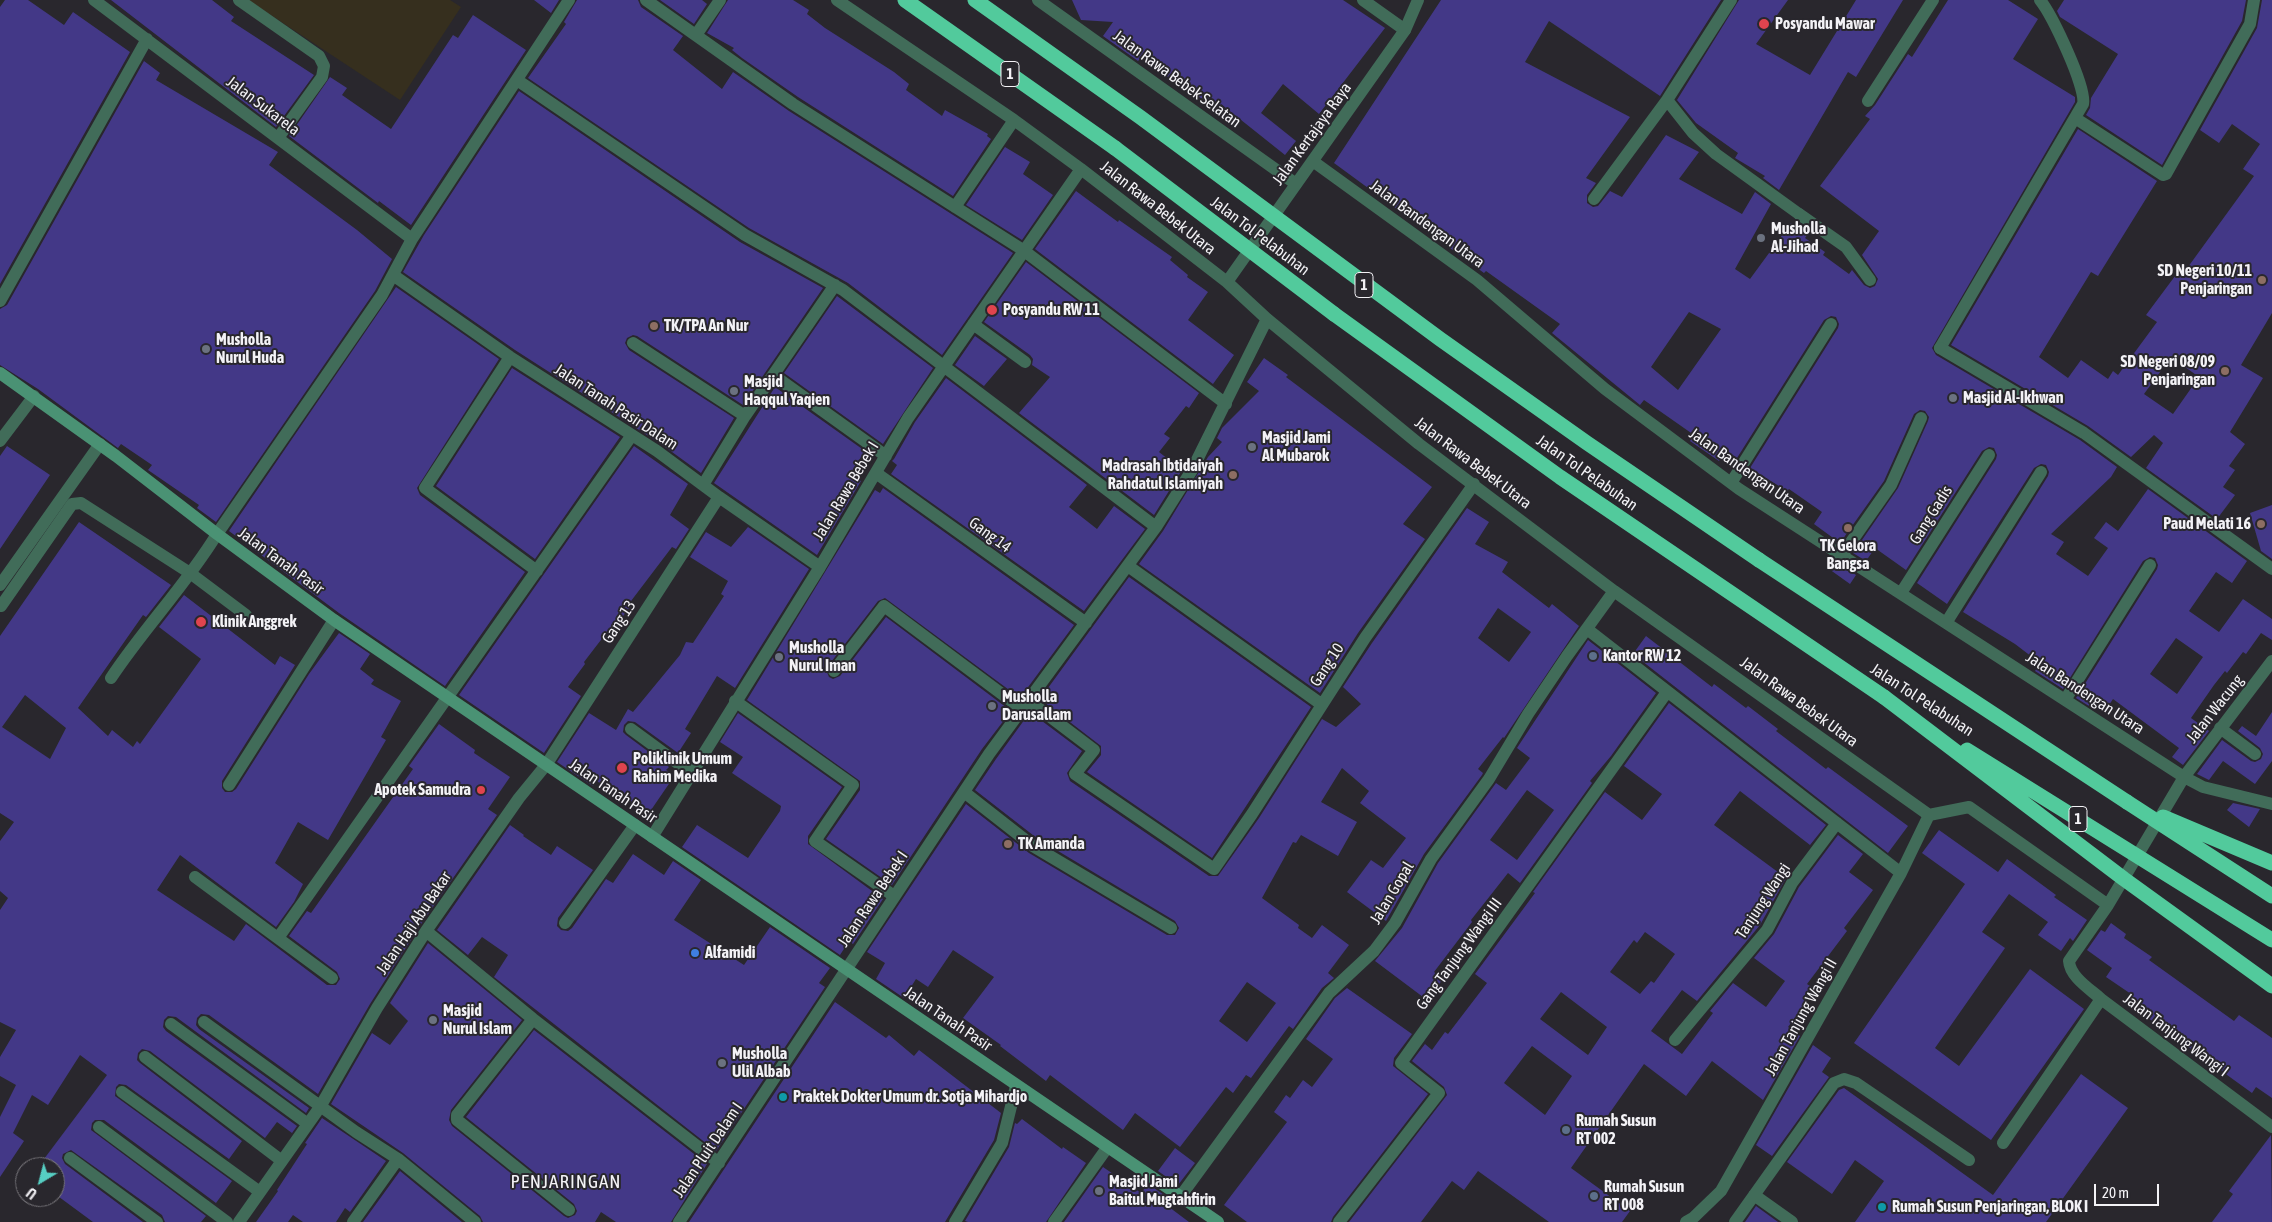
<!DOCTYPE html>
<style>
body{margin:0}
#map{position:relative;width:2272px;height:1222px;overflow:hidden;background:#29272d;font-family:"Asap Condensed",sans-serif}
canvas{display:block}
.north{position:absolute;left:15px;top:1157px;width:50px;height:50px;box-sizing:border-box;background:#29272d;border:1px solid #7a787d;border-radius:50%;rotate:217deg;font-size:14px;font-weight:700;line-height:20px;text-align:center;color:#f3f2f6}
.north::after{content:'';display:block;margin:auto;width:18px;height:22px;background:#56cec3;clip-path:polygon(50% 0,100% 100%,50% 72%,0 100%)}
.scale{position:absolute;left:2094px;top:1184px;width:65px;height:22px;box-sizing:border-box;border:2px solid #f3f2f6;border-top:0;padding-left:6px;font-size:15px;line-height:18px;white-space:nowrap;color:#f3f2f6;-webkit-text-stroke:4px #29272d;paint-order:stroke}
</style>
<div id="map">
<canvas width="2272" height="1222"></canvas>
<div class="north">U</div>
<div class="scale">20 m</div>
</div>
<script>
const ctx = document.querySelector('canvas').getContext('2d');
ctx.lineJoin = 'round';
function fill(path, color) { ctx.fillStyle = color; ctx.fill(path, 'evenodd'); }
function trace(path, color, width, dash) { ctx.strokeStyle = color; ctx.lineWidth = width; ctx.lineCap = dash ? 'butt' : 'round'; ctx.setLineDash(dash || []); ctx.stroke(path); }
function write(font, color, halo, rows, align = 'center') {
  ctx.font = font + ' "Asap Condensed",sans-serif'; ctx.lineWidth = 4; ctx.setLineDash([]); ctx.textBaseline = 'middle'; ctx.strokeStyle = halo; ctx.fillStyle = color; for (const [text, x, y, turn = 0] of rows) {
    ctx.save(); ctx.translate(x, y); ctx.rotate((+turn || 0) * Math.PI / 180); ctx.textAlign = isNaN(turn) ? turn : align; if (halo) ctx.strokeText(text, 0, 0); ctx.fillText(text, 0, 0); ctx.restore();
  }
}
fill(new Path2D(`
 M248,0H450L461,7L400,100Z`), '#362f1e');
fill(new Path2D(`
 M5,0H28L64,25L73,12L130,52L0,284V7Z
 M111,0H212L234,17L231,21L314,75L276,127Z
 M534,0H559L551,13Z
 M577,0H638L641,7L683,36L673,50L722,89L733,72L789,111L1013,253L942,355L848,283L749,228L528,78L566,24L564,22Z
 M660,0H702L707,4L694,24Z
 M728,0H793L809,10L807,14L825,28L894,72L909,84L906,90L942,116L945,110L988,134L987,136L991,139L953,196L798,97L742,58L732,50L734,48L707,33Z
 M1072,0H1343L1385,28L1319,114L1283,84L1261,113L1296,141L1285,155L1221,104L1218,109L1140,59L1138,61L1103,36L1113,22L1081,20Z
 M1441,0H1721L1660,96L1549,21L1525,62L1630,117L1586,178L1596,183L1587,195V203L1593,207L1598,206L1610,191L1622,197L1666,135L1699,152L1679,179L1742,214L1755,192L1771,204L1735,269L1750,279L1791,223L1808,234L1805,238L1825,252L1823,255L1849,274L1852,270L1864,285L1870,288L1875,286L1878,279L1862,255L1879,231L1820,186L1870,119L1865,116L1875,105L1908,54L1912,57L1948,0H2008L2038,19L2013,59L2075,97V102L1932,348L1936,355L2080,440L2117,467L2111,477L2051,534L2064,542L2056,554L2088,576L2108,548L2094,538L2106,522L2118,531L2148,489L2247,561L2232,583L2216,572L2189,611L2219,632L2243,599L2272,619V640L2261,633L2246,654L2243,652L2227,673L2225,671L2214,685L2191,718L2209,731L2183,765L2172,757L2179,748L2113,699L2109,705L2097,695L2089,706L2076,698L2157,569L2158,565L2155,558L2150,557L2143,561L2063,689L2035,671L2040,663L2015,644L1963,612L2048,476L2049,472L2046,465L2041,464L2034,468L1947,604L1917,583L1996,459L1997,455L1994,448L1989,447L1982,451L1906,570L1875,548L1866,561L1853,553L1898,488L1928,421L1929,417L1925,411L1920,410L1914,414L1884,481L1840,543L1814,524L1822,512L1789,489L1787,491L1750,468L1838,328L1839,324L1836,317L1831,316L1824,320L1737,458L1727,451L1719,461L1690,441L1694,435L1644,400L1640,405L1552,333L1560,324L1486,271L1484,273L1334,163ZM1689,312L1721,329L1678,390L1651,367ZM2176,638L2203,657L2177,694L2150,674Z
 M1739,0H1788L1756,44L1810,75L1856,0H1903L1856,77L1848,72L1779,190L1763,178L1765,176L1735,158L1738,153L1696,123L1677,100Z
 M2064,0H2246L2242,21L2162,165L2086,115L2090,108L2091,98L2118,54L2060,17L2057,11Z
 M2262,0H2272V313L2241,365L2263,378L2230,432L2245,444L2229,466L2235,470L2223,487L2235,495L2217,519L2146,468L2163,443L2154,435L2131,457L2088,426L1951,345L2078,129L2157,181L2098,276L2091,272L2039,357L2068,378L2081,360L2108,379L2113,371L2118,375L2157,322L2146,315L2184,264L2188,267L2254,176L2243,169L2260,144L2232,124L2219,143L2200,130L2257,28ZM2171,357L2199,377L2173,414L2144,394Z
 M473,15L526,50L411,225L379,201L378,203L289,136L330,77L347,88L342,95L391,129L453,35L458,38Z
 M144,61L160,73L156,80L278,152L269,165L357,230L392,259L375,291L216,522L197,508L199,505L148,470L152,465L121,444L118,448L38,389L0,365V309L7,305Z
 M519,91L740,242L823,288L743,405L637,336L633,335L627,338L625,343L629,350L734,418L701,473L661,444L515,350L403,272L424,235Z
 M1005,147L1030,162L1023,174L1053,195L1022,240L966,205Z
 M1076,191L1118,222L1119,220L1172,257L1170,260L1188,275L1187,277L1208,292L1188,320L1234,355L1213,384L1035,249Z
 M1026,262L1199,393L1189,408L1186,406L1164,434L1170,438L1159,452L1182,470L1154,515L1019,413L1050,377L1032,365L1033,359L1030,355L984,322Z
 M396,287L499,359L417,488L420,495L525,572L445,686L339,613L229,531Z
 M837,296L933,368L883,444L784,373Z
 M975,336L1007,359L984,386L955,365Z
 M1264,358L1288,375L1286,377L1432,487L1403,524L1425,539L1358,633L1320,693L1139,564L1163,531L1208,457L1222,442L1217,438L1222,428L1259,391L1247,382Z
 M512,368L620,437L535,559L436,486Z
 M946,378L1087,485L1069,507L1097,529L1114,506L1145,529L1084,611L891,474L897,465L892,461L894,459L915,422Z
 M775,387L865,451L850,474L861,481L817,555L714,483Z
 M7,446L50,475L0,549V456Z
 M634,446L688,484L670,515L689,529L676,549L672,547L628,605L630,607L620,620L617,619L584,662L585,664L568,687L581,696L544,753L459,695Z
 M883,488L1074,625L1020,698L885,598L878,601L828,666L826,670L829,677L833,679L840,676L886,617L1011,711L982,749L892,885L826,839L860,790V781L747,700L875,490L880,493Z
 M2272,505V559L2261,551L2250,513Z
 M1467,508L1489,522L1475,544L1508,562L1502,572L1549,608L1552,604L1579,626L1504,738L1503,737L1478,769L1483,773L1482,775L1424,854L1386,921L1347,892L1371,860L1383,868L1406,838L1360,803L1369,791L1342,768L1321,802L1357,822L1338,856L1301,835L1296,843L1293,842L1262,898L1299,925L1298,928L1312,938L1322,925L1349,945L1328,973L1334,978L1322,988L1293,1029L1289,1026L1251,1078L1246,1075L1233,1093L1226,1087L1180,1147L1135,1113L1123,1130L1050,1075L1046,1081L1000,1046L1001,1045L963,1018L994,977L953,950L928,987L916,979L904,998L876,979L885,963L867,952L966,804L1029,853L1167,935H1175L1179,928L1175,921L1038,839L975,790L996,759L1030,712L1082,751L1067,773L1070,781L1209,876H1218L1259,818L1322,719L1336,727L1361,704L1343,687L1372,643ZM1498,608L1531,632L1509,662L1478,638ZM1247,982L1276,1003L1247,1042L1219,1021Z
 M79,522L171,585L146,617L143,615L78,708L108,736L112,730L133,747L137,741L140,744L201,659L159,627L184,595L275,665L280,656L295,665L222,781V788L225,792H232L236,789L309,674L339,633L370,654L360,669L374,680L371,684L401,701L381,737L386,740L328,840L298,822L275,863L303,884L294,902L276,927L180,855L157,890L234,941L246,924L327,985H336L340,979L337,972L289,936L307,911L311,913L413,769L409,766L439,724L475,750L474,753L510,777L488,809L497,815L419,927L370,1004L318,1094L209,1015L201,1014L197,1018L196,1025L199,1029L309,1108L306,1113L176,1017L168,1016L164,1020L163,1027L166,1031L297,1126L292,1133L277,1122L265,1138L150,1051L142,1049L138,1053L137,1060L140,1063L242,1141L229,1159L126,1085L119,1084L116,1087L115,1096L232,1181L216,1203L104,1120H95L92,1123L91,1130L206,1216L201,1222H165L162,1215L71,1150L63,1154L62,1158L65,1164L143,1222H93L55,1194V1167H38L107,1075L80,1055L48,1105L32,1095L13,1133L24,1141L0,1177V1117L16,1085L0,1076V1057L16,1030L0,1022V910L8,898L0,891V841L14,822L0,813V636ZM25,695L66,728L50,759L2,727Z
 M748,527L809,569L735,688L717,676L685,729L691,733L678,753L635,722L628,721L624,725L623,732L626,735L669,767L666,770L675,775L649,813L617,792L615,795L597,781L593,786L557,762L589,713L616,730L628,709L633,712L680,655L686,642L693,643L724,596L721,594L728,581L690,557L706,532L731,547Z
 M1835,561L1856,575L1850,584L1829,569Z
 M1129,577L1311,707L1212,858L1087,772L1101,755V746L1040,699Z
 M1646,636L1712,687L1714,684L1746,708L1748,706L1778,729L1776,731L1826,769L1828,767L1908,826L1888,853L1633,654Z
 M1588,640L1656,693L1611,756L1590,781L1592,783L1520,883L1508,873L1471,920L1472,922L1434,972L1443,979L1427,1000L1375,961L1402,928L1438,863L1496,783L1506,790L1530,758L1517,748ZM1527,790L1554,810L1517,860L1490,840Z
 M1669,703L1826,825L1810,845L1740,791L1714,825L1786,878L1760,925L1697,1001L1682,990L1651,1031L1682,1054L1713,1013L1710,1011L1733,983L1766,1007L1785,981L1754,958L1774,934L1799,887L1838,835L1863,854L1849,872L1873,890L1844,928L1847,931L1807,984L1816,990L1788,1027L1800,1036L1763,1100L1712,1061L1686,1096L1644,1064L1571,1168L1630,1211L1622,1222H1549L1478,1171L1464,1190L1452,1181L1421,1222H1349L1447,1095L1444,1087L1412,1061L1425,1044L1432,1050L1445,1032L1448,1034L1487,983L1475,974L1535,893L1533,892L1605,792L1642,820L1662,794L1624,766ZM1645,932L1675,954L1654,983L1651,981L1640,994L1610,972L1634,940L1637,943ZM1561,992L1607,1027L1588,1055L1540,1019ZM1532,1046L1572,1076L1545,1115L1504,1083Z
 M2272,712V761L2255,784L2223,761L2209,780L2197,774L2222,740L2251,761L2255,762L2261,759L2263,754L2260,748L2238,731L2242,726L2256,736Z
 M738,713L842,787L808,836V844L883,899L853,944L849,941L840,955L682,847L697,825L748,858L780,811L781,806L732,773L743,757L720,742Z
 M2233,803L2260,809L2249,827L2227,810Z
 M510,825L524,835L523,836L551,855L557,846L593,870L558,918L557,926L561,930L568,931L572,928L606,879L613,883L633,854L664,875L673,861L701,880L674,920L744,965L770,927L830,968L819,983L825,987L716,1151L494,977L508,955L482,937L468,955L437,930Z
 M1939,830L1998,872L2007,859L2056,895L2054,897L2087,920L2073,941L2070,938L2061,951L2038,935L2048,922L2009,894L1982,932L2005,948L1935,1048L1959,1066L2030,969L2084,1009L1991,1140L1854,1043L1965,884L1922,853Z
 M2111,923L2126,934L2124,938L2152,957L2149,960L2234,1021L2239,1015L2272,1038V1098L2256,1087L2252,1093L2144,1015L2147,1010L2129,996L2131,994L2106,977L2112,968L2087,950L2101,930L2105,932Z
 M428,943L522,1020L451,1110L449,1120L452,1126L564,1216L568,1218L575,1215L577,1211L574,1204L466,1117L534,1030L707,1164L671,1222H616L601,1212L595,1222H483L480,1216L403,1153L331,1104L372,1033L390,1045L408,1021L390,1003Z
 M1347,988L1412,1034L1394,1058L1393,1066L1428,1094L1333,1217L1331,1222H1247L1224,1205L1287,1122L1274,1112L1286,1095L1290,1098L1303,1080L1312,1087L1333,1059L1306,1039L1335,998Z
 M835,1002L886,1038L889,1035L914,1056L919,1050L1001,1113L994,1140L945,1222H689Z
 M1813,1045L1831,1058L1822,1072L1829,1077L1772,1156L1756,1145Z
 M2081,1074L2128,1108L2046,1222H1855L1884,1181L1855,1160L1832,1194L1787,1162L1839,1090L1844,1088L1993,1195Z
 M322,1118L386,1161L350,1212L345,1208L336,1222H303L293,1215L288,1222H256L278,1191L277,1190L307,1144L305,1143Z
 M1022,1119L1062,1149L1063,1147L1086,1163L1046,1222H968L965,1221L1009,1147L1015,1123L1017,1124Z
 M2271,1135L2272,1222H2212L2233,1194L2229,1191Z
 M1175,1148L1195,1163L1178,1185L1158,1171Z
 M1103,1167L1141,1193L1148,1184L1173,1201L1169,1207L1189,1222H1064Z
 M400,1171L462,1222H363Z
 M1756,1206L1778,1222H1745Z`), '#433887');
trace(new Path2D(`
 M1363,0L1405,30
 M1667,100L1693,133L1716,154L1799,214
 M2075,118L2163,175L2166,174L2250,24L2254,0
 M1594,199L1667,100L1731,0
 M1940,348L2083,104C2087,88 2052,15 2040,0
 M0,441L34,396
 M1,606L72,504L81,503L190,573L246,615
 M111,678C144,628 186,585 217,534`), '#416c59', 12);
trace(new Path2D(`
 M94,0L412,239
 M239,0L319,56L324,66L322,77L278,138
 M646,0L793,104L1023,250L1226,404
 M837,0L1014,120L1081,169L1227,282L1267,319L1419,444L1614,591L1929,815L1969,807L2108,905
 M1038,0L1296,184
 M696,35L720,0
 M517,80L745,235L843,290L1156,527
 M1868,101L1933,0
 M1314,162L1477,280L1605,389L1739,489L2184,777L2203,787L2272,804
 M955,207L1014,120
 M1799,214L1846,247L1870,280
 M393,275L510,357L657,451L719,497L820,567
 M1227,282L1405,30L1418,0
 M0,301L147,39
 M973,324L1025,362
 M633,343L745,416
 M1940,348L2084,433L2272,569
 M510,357L425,488L537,571
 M773,375L886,456
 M876,473L1086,623
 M1731,483L1831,324
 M703,485L745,416L835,285
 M217,534L382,295L412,239L569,0
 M1842,555L1891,485L1921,418
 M1128,566L1321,704
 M0,585L100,444
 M1901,593L1989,455
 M1946,623L2041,472
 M1587,629L1901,873
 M2272,661L2184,777L2108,905L2069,961C2070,977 2090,989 2101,999L2272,1127
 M834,671L884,606L1022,709
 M1028,700L1094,750L1075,774L1214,869L1252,814L1365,638L1474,484
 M2065,700L2150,565
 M735,701L853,785L815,841L894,896
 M2220,728L2255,754
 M631,729L691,773
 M229,785L334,620
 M964,792L1033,846L1171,928
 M652,837L820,567L908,418L1081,169
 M195,877L332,978
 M565,923L635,825
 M426,931L533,1019L719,1163
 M278,938L632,435
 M533,1019L457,1115V1120L569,1210
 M204,1022L356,1132L398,1159L475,1222
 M171,1024L308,1124
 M1675,1040L1767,930L1792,883L1837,823
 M145,1057L282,1161
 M122,1092L260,1192
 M99,1127L227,1222
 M2003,1143L2101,999
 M70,1158L157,1222
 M1754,1195L1792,1222
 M1180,1197L1329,993L1374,951L1395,923L1431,859L1489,779L1528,714L1567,656L1614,591
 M239,1222L320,1107L377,1008L426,931L519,798L546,765L719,497
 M353,1222L398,1159
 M679,1222L989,754L1156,527L1192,470L1267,319
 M955,1222L1002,1143L1016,1086
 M1054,1222L1107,1148
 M1339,1222L1439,1093L1401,1063L1667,692
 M1686,1222L1693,1218L1721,1191L1901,873L1929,815
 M1735,1222L1834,1083L1844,1079L1856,1083L1969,1160`), '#416c59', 12);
trace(new Path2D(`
 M0,373L116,456L217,534L334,620L1218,1222`), '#4a9274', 12);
trace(new Path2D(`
 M905,0L1115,148
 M1334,314L1560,477L1884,697
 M1759,560L2127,802`), '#52ca9c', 15);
trace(new Path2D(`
 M975,0L1140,117L1440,339L1587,443L1759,560
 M1115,148L1334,314
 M1884,697L2124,879L2272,986
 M1967,750L2272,940
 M2127,802L2272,896
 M2163,817L2272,863`), '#52ca9c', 15);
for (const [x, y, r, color] of [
 [1764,24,6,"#e0444e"],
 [1761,238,5,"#6b7280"],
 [2262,280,5,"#8d6e63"],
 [992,310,6,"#e0444e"],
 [654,326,5,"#8d6e63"],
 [206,349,5,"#6b7280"],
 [2225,371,5,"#8d6e63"],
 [734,391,5,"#6b7280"],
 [1953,398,5,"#6b7280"],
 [1252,447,5,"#6b7280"],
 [1233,475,5,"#8d6e63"],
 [2261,524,5,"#8d6e63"],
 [1848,528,5,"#8d6e63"],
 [201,622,6,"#e0444e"],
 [1593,656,5,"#5c6f8a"],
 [779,657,5,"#6b7280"],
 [992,706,5,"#6b7280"],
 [622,768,6,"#e0444e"],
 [481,790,5,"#e0444e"],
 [1008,844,5,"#8d6e63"],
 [695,953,5,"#3f7fe0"],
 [433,1020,5,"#6b7280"],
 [722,1063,5,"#6b7280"],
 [783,1097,5,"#0f9aa8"],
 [1566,1130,5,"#5c6f8a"],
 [1099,1191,5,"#6b7280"],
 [1594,1196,5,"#5c6f8a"],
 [1882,1207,5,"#0f9aa8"]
]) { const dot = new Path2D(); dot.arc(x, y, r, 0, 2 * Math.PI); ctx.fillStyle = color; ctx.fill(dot); trace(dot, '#29272d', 2); }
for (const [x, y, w] of [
 [1010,74,18],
 [1364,285,18],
 [2078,819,18]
]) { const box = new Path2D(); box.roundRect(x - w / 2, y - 12.5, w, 25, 4); ctx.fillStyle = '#29272d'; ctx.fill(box); trace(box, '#f3f2f6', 1); }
write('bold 15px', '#f3f2f6', null, [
 ["1",1010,74],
 ["1",1364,285],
 ["1",2078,819]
]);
write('bold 16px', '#f3f2f6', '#29272d', [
 ["Posyandu Mawar",1775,24],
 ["Musholla",1771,229],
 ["Al-Jihad",1771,247],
 ["SD Negeri 10/11",2252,271,"right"],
 ["Penjaringan",2252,289,"right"],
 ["Posyandu RW 11",1003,310],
 ["TK/TPA An Nur",664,326],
 ["Musholla",216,340],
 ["Nurul Huda",216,358],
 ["SD Negeri 08/09",2215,362,"right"],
 ["Penjaringan",2215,380,"right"],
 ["Masjid",744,382],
 ["Haqqul Yaqien",744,400],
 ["Masjid Al-Ikhwan",1963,398],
 ["Masjid Jami",1262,438],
 ["Al Mubarok",1262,456],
 ["Madrasah Ibtidaiyah",1223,466,"right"],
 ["Rahdatul Islamiyah",1223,484,"right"],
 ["Paud Melati 16",2251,524,"right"],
 ["TK Gelora",1848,546,"center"],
 ["Bangsa",1848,564,"center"],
 ["Klinik Anggrek",212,622],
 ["Musholla",789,648],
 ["Nurul Iman",789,666],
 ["Kantor RW 12",1603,656],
 ["Musholla",1002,697],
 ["Darusallam",1002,715],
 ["Poliklinik Umum",633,759],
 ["Rahim Medika",633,777],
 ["Apotek Samudra",471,790,"right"],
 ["TK Amanda",1018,844],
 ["Alfamidi",705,953],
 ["Masjid",443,1011],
 ["Nurul Islam",443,1029],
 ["Musholla",732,1054],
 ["Ulil Albab",732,1072],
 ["Praktek Dokter Umum dr. Sotja Mihardjo",793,1097],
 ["Rumah Susun",1576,1121],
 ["RT 002",1576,1139],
 ["Masjid Jami",1109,1182],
 ["Baitul Mugtahfirin",1109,1200],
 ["Rumah Susun",1604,1187],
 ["RT 008",1604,1205],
 ["Rumah Susun Penjaringan, BLOK I",1892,1207]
], 'left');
write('16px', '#f3f2f6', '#29272d', [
 ["Jalan Rawa Bebek Selatan",1177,79,36],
 ["Jalan Sukarela",263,106,37],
 ["Jalan Kertajaya Raya",1312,134,-54],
 ["Jalan Rawa Bebek Utara",1158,208,38],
 ["Jalan Bandengan Utara",1427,224,36],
 ["Jalan Tol Pelabuhan",1260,236,37],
 ["Jalan Tanah Pasir Dalam",616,407,33],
 ["Jalan Rawa Bebek Utara",1473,463,37],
 ["Jalan Bandengan Utara",1747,471,35],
 ["Jalan Tol Pelabuhan",1587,473,35],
 ["Jalan Rawa Bebek I",846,491,-59],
 ["Gang Gadis",1931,515,-58],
 ["Gang 14",990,535,36],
 ["Jalan Tanah Pasir",281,561,36],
 ["Gang 13",619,622,-57],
 ["Gang 10",1327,665,-57],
 ["Jalan Bandengan Utara",2085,693,33],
 ["Jalan Tol Pelabuhan",1922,700,33],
 ["Jalan Rawa Bebek Utara",1799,702,36],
 ["Jalan Wacung",2215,709,-52],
 ["Jalan Tanah Pasir",613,791,34],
 ["Jalan Gopal",1392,893,-59],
 ["Jalan Rawa Bebek I",873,899,-56],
 ["Tanjung Wangi",1763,901,-57],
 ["Jalan Haji Abu Bakar",414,923,-56],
 ["Gang Tanjung Wangi III",1459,954,-54],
 ["Jalan Tanjung Wangi II",1801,1017,-61],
 ["Jalan Tanah Pasir",948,1019,34],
 ["Jalan Tanjung Wangi I",2176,1035,37],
 ["Jalan Pluit Dalam I",708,1150,-56]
]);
ctx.letterSpacing = '1px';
write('19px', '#f3f2f6', '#29272d', [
 ["PENJARINGAN",566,1182]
]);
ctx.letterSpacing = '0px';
</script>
